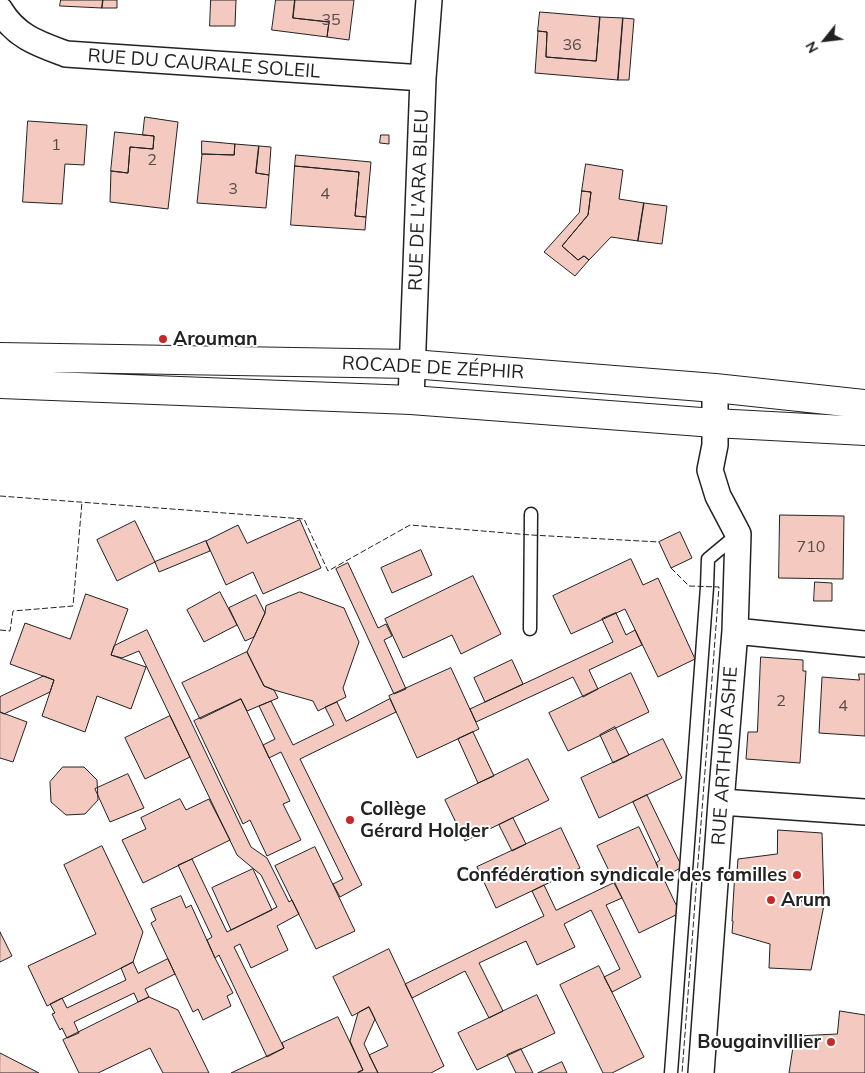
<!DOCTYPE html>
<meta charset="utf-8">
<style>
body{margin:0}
#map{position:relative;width:865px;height:1073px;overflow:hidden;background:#fff;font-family:Mulish,sans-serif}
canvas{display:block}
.north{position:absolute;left:800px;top:15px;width:50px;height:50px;-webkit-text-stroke:4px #fff;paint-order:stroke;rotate:241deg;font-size:14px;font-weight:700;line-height:20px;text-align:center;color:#222}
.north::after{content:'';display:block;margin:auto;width:18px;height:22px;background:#222;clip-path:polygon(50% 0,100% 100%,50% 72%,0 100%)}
</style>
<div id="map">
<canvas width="865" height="1073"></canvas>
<div class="north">N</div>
</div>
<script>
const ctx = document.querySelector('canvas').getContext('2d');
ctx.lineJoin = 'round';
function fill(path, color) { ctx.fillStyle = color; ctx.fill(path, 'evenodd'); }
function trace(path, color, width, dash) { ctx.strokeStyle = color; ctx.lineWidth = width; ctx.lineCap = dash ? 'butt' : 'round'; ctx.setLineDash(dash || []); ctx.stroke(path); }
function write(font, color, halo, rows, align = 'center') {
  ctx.font = font + ' Mulish,sans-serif'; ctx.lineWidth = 4; ctx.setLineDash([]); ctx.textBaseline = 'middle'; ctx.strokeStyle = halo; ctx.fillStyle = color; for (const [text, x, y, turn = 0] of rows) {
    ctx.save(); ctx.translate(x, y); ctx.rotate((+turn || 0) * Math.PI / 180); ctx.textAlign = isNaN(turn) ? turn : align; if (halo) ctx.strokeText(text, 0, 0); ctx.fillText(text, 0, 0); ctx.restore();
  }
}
const building = new Path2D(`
 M61,0H103L102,8L60,6Z
 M103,0H117V8H102Z
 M211,0H236L235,26H210Z
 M276,0H295L293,18L329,22L327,37L272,30Z
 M295,0H354L349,40L327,37L329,22L293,18Z
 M540,12L600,17L596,61L546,57L547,32L538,31Z
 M600,17L623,18L618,80L535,73L538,31L547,32L546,57L596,61Z
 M623,18L634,19L629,80H618Z
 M145,117L178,122L168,209L110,202L111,171L128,173L130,147L153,149L154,136L143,135Z
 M28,121L87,125L84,165L65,164L62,204L23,202Z
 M115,132L154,136L153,149L130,147L128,173L111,171Z
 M381,135H389V144L380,143Z
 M202,141L235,144L234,155L202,154Z
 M235,144L259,146L256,173L269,175L266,208L197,203L202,154L234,155Z
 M259,146L271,147L269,175L256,173Z
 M296,155L371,162L366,217L355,216L359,172L295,166Z
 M586,164L623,170L619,199L644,203L638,241L611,237L589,260L584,256L578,260L562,246L588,215L591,192L582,191Z
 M295,166L359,172L355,216L366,217L365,230L291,225Z
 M582,191L591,192L588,215L562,246L578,260L584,256L589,260L575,276L544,252L579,213Z
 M644,203L667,206L662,244L638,241Z
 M780,515L844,516L843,579L779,578Z
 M300,520L321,568L263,594L253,572L226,585L206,541L238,525L247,543Z
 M135,521L155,562L117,581L97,540Z
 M680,532L692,558L671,568L659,542Z
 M206,541L210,551L159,572L155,562Z
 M421,550L432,575L392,593L381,568Z
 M631,559L643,585L658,578L695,659L658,677L625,609L571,634L553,596Z
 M348,563L378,628L386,624L392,636L384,640L406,689L394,694L336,569Z
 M473,576L501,634L461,654L452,635L403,658L385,619Z
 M815,582L832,583V601H814Z
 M220,592L237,625L204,642L187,610Z
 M300,592L344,608L359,642L343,688L346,697L318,711L313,701L274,690L264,686L247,652L265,613L266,606Z
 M86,594L128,609L111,655L146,667L131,709L97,696L85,732L42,716L54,680L10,664L25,623L70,639Z
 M256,595L265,613L254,637L245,641L229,608Z
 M616,613L626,635L635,630L642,645L589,670L598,689L583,697L573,677L476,722L470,709L613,642L602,619Z
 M147,630L251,847L267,858L289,902L292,900L299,914L277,926L288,950L251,968L240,944L234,947L284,1048L267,1057L219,955L215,958L207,940L212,937L178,865L192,859L227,932L277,907L261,875L237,855L139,651L122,658L111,655L114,646Z
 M247,652L264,686L274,690L278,698L247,711L241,699L200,719L182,683Z
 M761,657L803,660V671H806L800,763L746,759L748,732H757Z
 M512,660L523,684L485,702L474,678Z
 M451,668L479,729L417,758L389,696Z
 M631,673L649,712L568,751L549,713Z
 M859,674H865V736L819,733L822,677L859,680Z
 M44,676L54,680L50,692L4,714L0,712V697Z
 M241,699L290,801L283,804L301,840L267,856L250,820L243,824L194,721Z
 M390,699L396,712L300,759L362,885L340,897L333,884L343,879L281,752L269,758L263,745L275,739L259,706L271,701L293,745L334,725L325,707L337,702L346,721Z
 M0,712L27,722L13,762L0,758Z
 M170,716L190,757L145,779L125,738Z
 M615,727L629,755L613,763L600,735Z
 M473,732L494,776L478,783L458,739Z
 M663,739L682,778L599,818L581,778Z
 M528,759L549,800L465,841L445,800Z
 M63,767H84L97,780L98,800L85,814L66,815L51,802L50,782Z
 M128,774L144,808L110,822L95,789Z
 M647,795L682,867L663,878L656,863L660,860L633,802Z
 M180,799L186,810L209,799L230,840L143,883L122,840L146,829L141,818Z
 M513,818L526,844L512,851L499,825Z
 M639,827L680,913L639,933L597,846Z
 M561,828L580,868L496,908L477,867Z
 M778,830L822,833L824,900H795L824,905L811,970L769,968L770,944L732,933L733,921H732L735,871L737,872L738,859L777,854Z
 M102,846L143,932L133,962L47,1006L28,966L96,934L64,865Z
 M315,847L355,931L316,949L275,866Z
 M253,869L272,910L231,930L212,888Z
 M614,883L622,898L606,905L641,977L612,992L604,977L620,969L591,910L564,924L575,947L537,965L526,941L479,963L503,1011L489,1018L465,971L412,998L405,984L544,916L532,891L544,885L556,910Z
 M181,896L186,908L191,905L215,958L233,993L227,996L231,1006L203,1020L198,1009L193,1012L151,923L156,920L151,909Z
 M0,932L12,956L0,962Z
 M389,949L444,1066L431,1073H378L369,1055L388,1046L369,1007L352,1016L333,977Z
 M168,959L175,974L145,989L149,997L138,1002L134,993L74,1022L79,1033L67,1038L62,1028L60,1030L52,1014L55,1013L50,1004L62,998L67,1008L126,980L121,968L133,962L138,973Z
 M599,966L644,1057L612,1073H603L560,985Z
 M537,995L555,1033L477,1070L458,1033Z
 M149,997L178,1010L209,1073H163L150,1048L98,1073H79L63,1040Z
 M369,1007L375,1019L364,1044L378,1073H359L358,1072L363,1070L350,1041L358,1013Z
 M840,1011L865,1015V1073H789L793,1047L795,1048L797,1036L837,1034Z
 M338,1017L363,1070L357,1073H231L284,1048L282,1043Z
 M521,1049L533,1073H516L507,1055Z
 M0,1053L39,1073H0Z
 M562,1062L567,1073H538Z`);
fill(building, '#f3c9c0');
trace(building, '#222', 1);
const lane = new Path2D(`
 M530,629L531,514
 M671,1073L707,587L708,559L738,534`);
const street = new Path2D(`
 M0,10C16,37 39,44 66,54L423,78
 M411,400L423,78L429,0
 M735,631L865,644
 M721,802L865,812
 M701,1073L721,802L735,631L738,534L718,496L710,470L715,445V388`);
const secondary = new Path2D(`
 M0,357L412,364L715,388L865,404
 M0,384L411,400L714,423L865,431`);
trace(lane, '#222', 15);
trace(street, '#222', 28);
trace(secondary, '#222', 30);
trace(lane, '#fff', 12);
trace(street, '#fff', 25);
trace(secondary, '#fff', 28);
trace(new Path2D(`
 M0,496L304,519L328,571L410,525L531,535L659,542
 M671,568L689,586L719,587L682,1073
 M0,630L10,631L13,611L73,606L82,502`), '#222', 1, [6, 2.5]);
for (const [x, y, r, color] of [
 [163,339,5,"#c62828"],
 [350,820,5,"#c62828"],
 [797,875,5,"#c62828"],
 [771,900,5,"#c62828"],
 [831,1042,5,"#c62828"]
]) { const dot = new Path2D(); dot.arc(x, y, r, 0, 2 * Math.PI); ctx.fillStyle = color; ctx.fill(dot); trace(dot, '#fff', 2); }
write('16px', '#564c4a', null, [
 ["35",331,20],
 ["36",572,45],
 ["1",56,145],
 ["2",152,160],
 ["3",233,189],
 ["4",325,194],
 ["710",811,547],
 ["2",781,701],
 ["4",843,706]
]);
write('19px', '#222', '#fff', [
 ["RUE DU CAURALE SOLEIL",204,64,4],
 ["RUE DE L'ARA BLEU",419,200,-88],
 ["ROCADE DE ZÉPHIR",433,368,3],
 ["RUE ARTHUR ASHE",725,756,-86]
]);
write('bold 19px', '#222', '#fff', [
 ["Arouman",173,339],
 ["Collège",360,809],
 ["Gérard Holder",360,831],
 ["Confédération syndicale des familles",787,875,"right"],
 ["Arum",781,900],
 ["Bougainvillier",821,1042,"right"]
], 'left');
</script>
